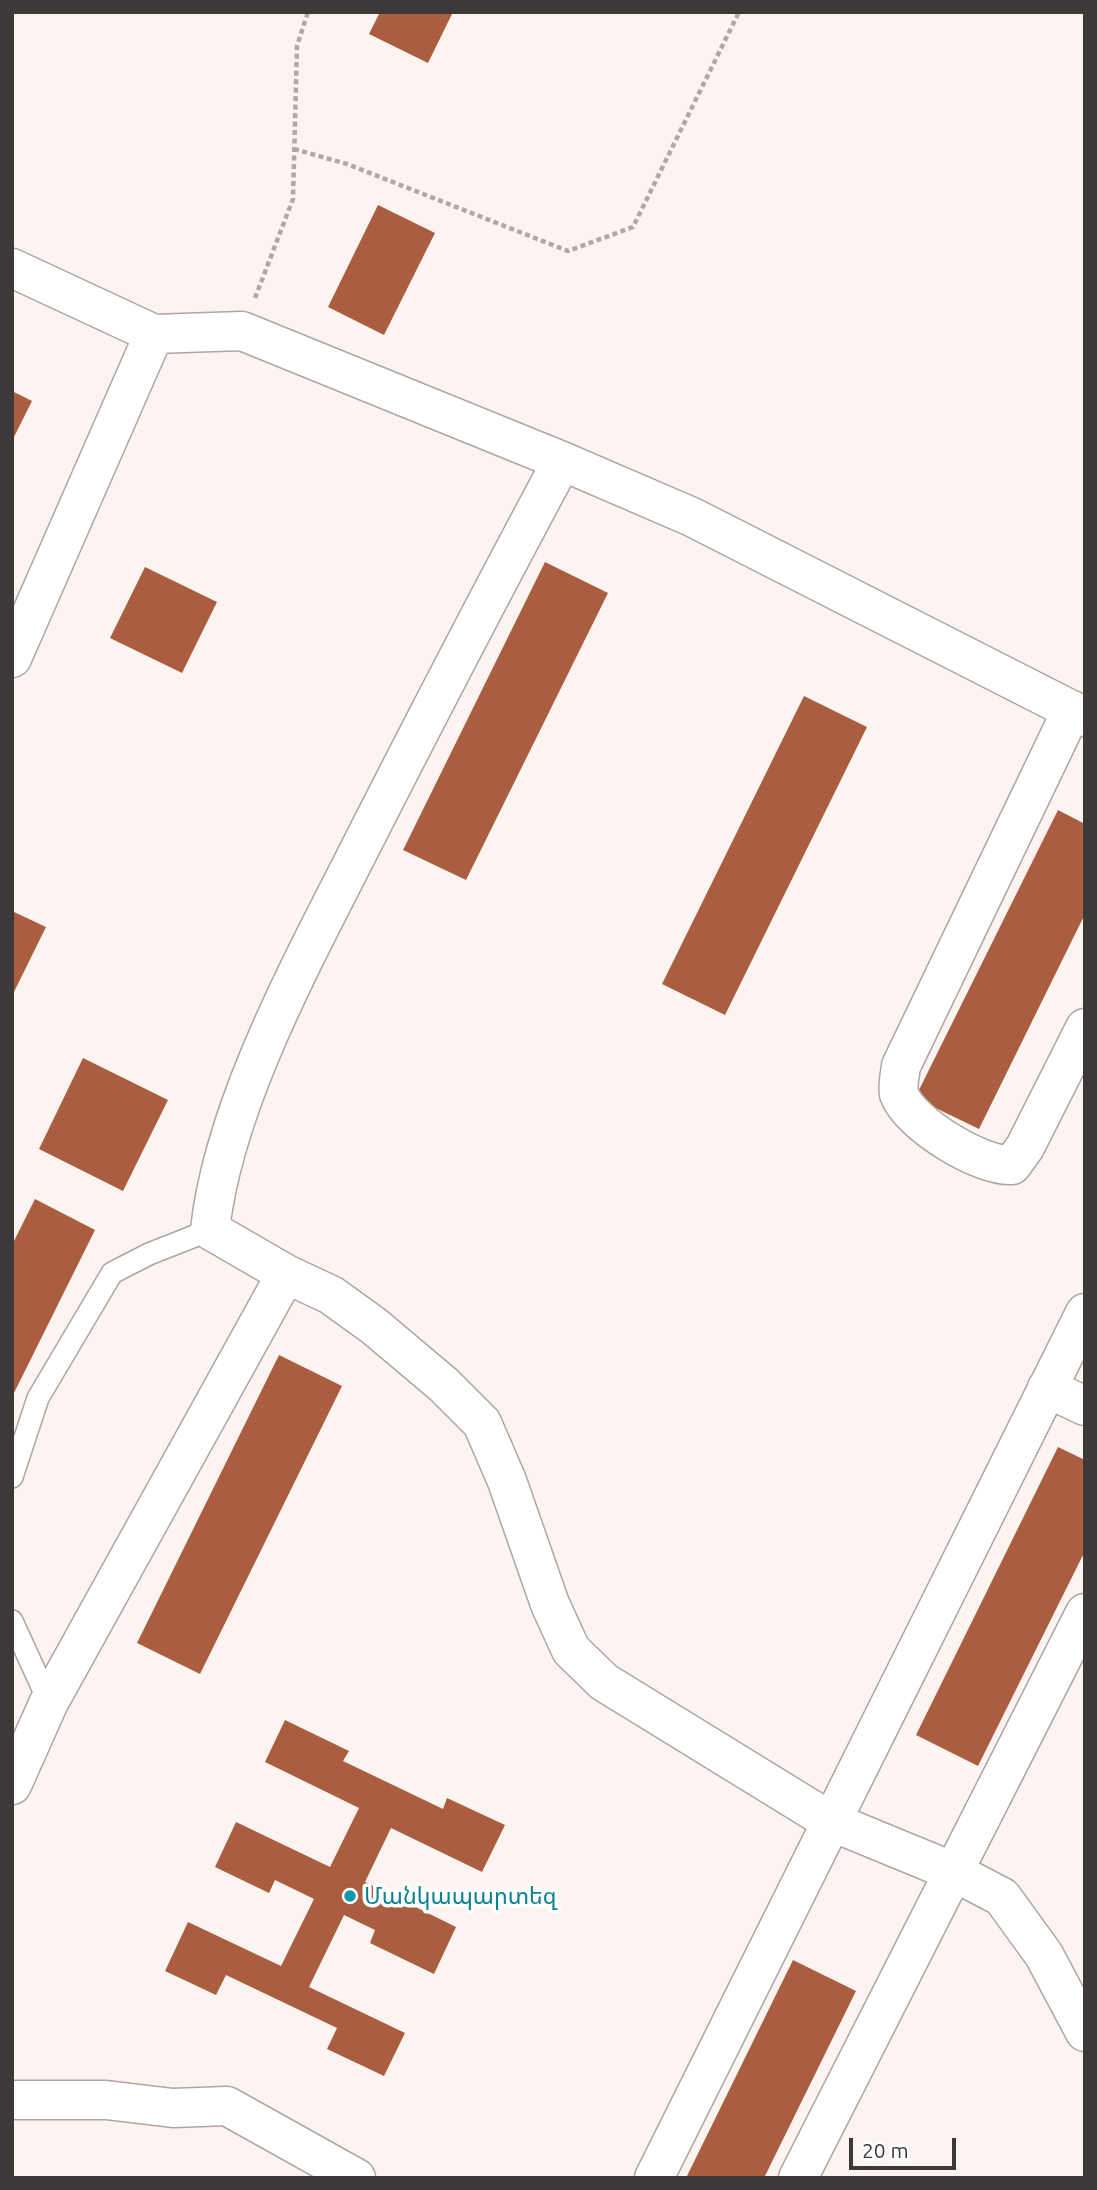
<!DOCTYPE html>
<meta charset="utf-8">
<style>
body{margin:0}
#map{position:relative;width:1097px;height:2190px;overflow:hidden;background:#fcf4f1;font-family:Ubuntu,sans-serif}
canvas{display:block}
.frame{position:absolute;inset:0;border:14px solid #3c3938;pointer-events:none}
.scale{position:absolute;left:849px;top:2138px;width:107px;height:32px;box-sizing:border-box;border:4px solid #3c3938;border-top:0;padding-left:9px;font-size:21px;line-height:24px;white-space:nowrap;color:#3c3938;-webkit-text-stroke:5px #fff;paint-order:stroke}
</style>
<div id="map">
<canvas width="1097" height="2190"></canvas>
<div class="frame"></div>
<div class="scale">20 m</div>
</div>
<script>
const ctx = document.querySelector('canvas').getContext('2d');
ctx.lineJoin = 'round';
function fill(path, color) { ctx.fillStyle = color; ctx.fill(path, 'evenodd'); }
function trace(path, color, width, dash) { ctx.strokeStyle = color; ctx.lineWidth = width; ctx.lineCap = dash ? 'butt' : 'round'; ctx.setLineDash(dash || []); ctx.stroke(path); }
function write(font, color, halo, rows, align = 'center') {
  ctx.font = font + ' Ubuntu,"Noto Sans Armenian",sans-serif'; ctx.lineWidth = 7; ctx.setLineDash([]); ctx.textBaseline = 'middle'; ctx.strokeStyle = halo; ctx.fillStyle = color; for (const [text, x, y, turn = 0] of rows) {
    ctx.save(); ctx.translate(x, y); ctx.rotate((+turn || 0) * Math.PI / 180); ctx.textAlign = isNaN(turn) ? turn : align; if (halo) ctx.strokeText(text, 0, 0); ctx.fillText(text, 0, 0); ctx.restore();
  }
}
fill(new Path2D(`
 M380,12H453L428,63L369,34Z
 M378,205L435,233L384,335L328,307Z
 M12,391L32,401L12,441Z
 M545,562L608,593L466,880L403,850Z
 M145,567L217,602L182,673L110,638Z
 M804,696L867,727L725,1015L662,984Z
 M1058,810L1085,824V914L979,1129L915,1098Z
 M12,911L46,927L12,996Z
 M83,1058L168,1100L123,1191L39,1149Z
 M35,1199L95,1230L12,1397V1245Z
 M279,1355L342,1386L200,1674L137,1643Z
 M1058,1447L1085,1460V1551L978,1766L916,1735Z
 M285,1720L349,1751L343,1761L443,1809L447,1798L505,1825L482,1872L391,1828L365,1882L456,1927L434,1974L370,1943L375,1930L344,1915L309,1987L405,2033L384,2076L327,2049L337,2028L226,1975L216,1995L165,1971L188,1922L281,1966L314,1899L275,1880L269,1893L215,1867L236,1822L330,1867L359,1808L265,1762Z
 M793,1960L856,1991L764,2178H686Z`), '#ab5e3f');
const lane = new Path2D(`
 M12,1477L38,1398L112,1273L149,1254L210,1230
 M12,1621L49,1702`);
const street = new Path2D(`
 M12,268L154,334L242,331L562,461L692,517L1085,717
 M562,461C490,595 420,730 351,866C296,974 223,1110 210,1230L286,1274L331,1295L374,1326L444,1385L482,1423L507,1481L550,1604L571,1650L604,1682L830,1821L954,1872L1002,1897L1044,1955L1085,2032
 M12,658L154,334
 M1072,710L901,1066C900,1075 897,1086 899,1094C910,1124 981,1167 1012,1165L1025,1147L1085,1028
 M1047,1388L1085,1406
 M12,1785L49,1702L286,1274
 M12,2100H106L173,2108L227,2106L356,2178
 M654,2178L1085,1313
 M798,2178L1085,1613`);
trace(lane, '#aea6a3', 24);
trace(street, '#aea6a3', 41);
trace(new Path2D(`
 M294,149L347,164L568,251L633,227L739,12
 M255,298L293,199L297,46L308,12`), '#aea8a6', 4.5, [5, 3.5]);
trace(lane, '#fff', 21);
trace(street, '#fff', 38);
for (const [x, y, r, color] of [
 [350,1896,7,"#0f9aa8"]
]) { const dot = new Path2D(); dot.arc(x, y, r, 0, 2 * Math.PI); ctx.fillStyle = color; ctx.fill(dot); trace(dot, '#fff', 2.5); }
write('23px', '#0d838f', '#fff', [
 ["Մանկապարտեզ",364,1896]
], 'left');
</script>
